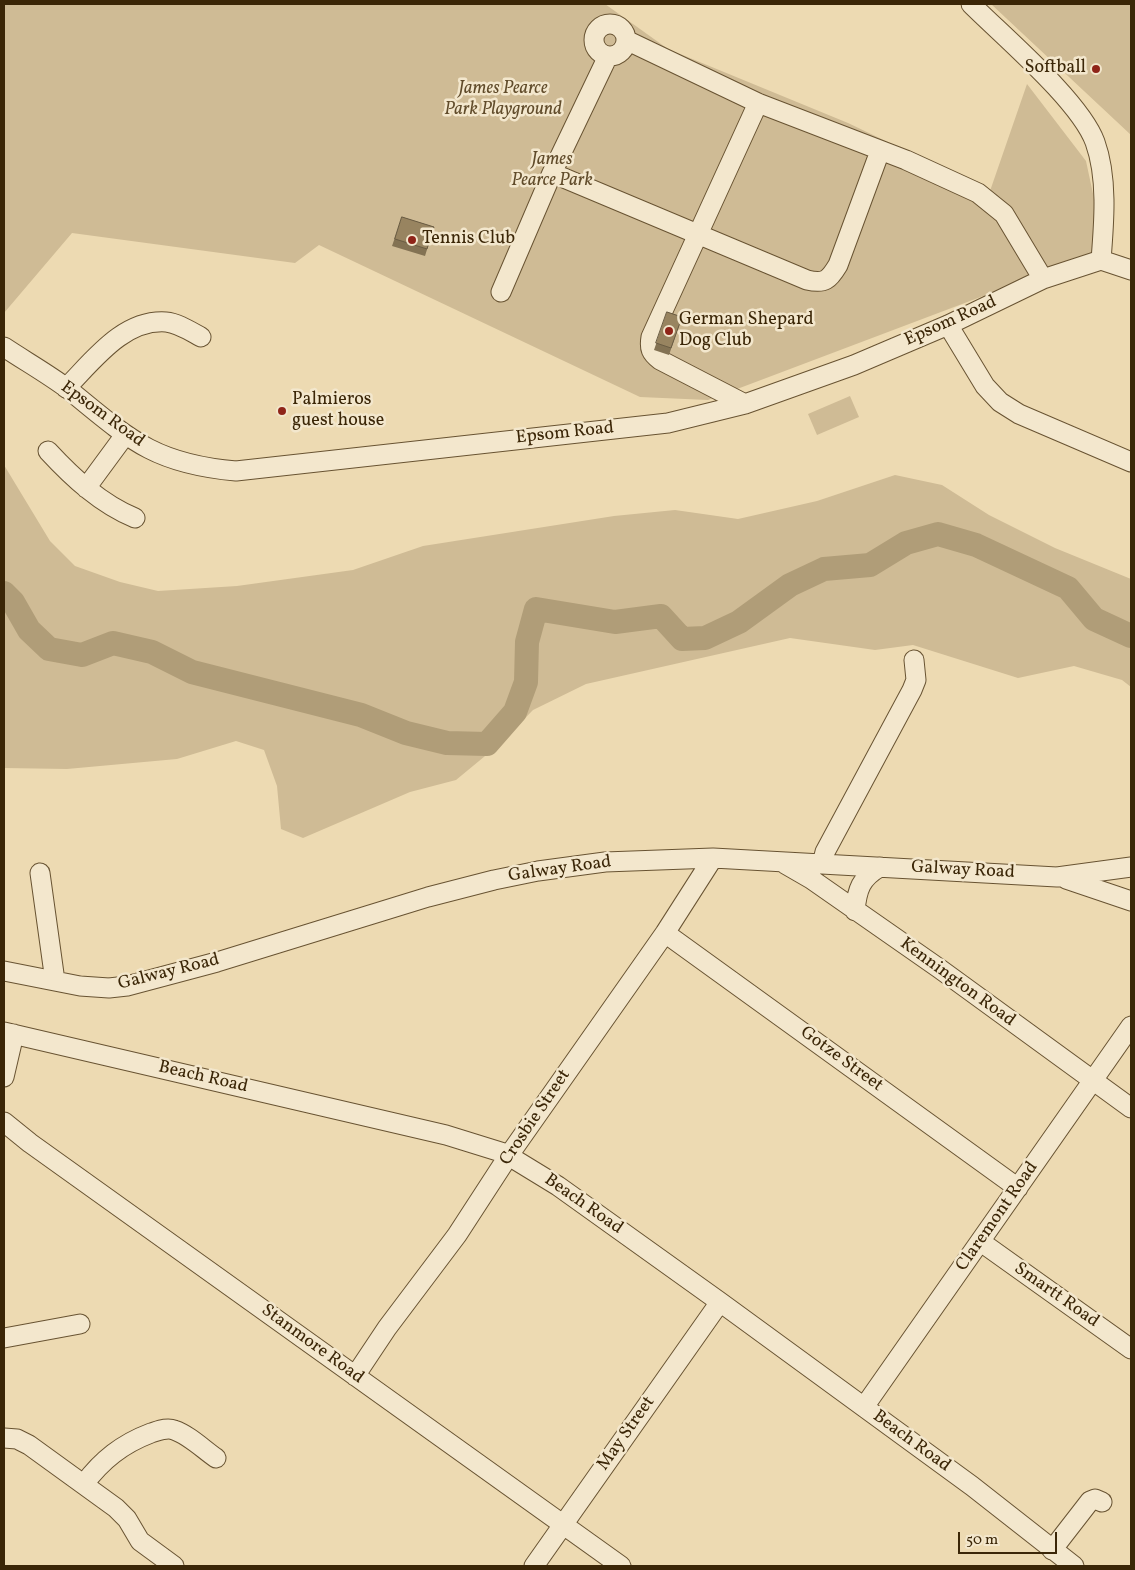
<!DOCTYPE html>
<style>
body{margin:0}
#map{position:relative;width:1135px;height:1570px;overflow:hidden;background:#eddab2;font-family:Vollkorn,serif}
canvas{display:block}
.frame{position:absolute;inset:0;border:5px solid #3b2607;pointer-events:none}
.scale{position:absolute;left:958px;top:1532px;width:99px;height:22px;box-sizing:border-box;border:2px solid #3b2607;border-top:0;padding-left:6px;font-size:15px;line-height:18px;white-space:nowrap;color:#3b2607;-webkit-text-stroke:4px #f3e7cd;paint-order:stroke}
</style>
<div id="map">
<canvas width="1135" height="1570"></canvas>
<div class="frame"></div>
<div class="scale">50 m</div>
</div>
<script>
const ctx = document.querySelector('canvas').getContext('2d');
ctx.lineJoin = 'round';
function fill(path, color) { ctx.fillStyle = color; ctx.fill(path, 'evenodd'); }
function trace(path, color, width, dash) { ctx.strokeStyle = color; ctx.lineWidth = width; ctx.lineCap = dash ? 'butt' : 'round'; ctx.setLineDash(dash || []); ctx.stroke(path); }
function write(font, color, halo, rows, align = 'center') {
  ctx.font = font + ' Vollkorn,serif'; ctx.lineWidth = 5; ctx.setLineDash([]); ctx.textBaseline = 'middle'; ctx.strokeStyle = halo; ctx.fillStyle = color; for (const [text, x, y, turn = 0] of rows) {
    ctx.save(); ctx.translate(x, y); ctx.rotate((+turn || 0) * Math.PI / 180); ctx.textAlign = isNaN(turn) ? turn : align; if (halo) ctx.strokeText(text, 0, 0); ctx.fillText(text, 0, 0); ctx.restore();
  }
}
fill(new Path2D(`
 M4,4H605L668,49L848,123L990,191L1027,84L1086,161L1105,250L708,400L640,397L319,245L295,263L72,233L4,313Z
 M991,4H1131V135Z
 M850,396L859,417L817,435L808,414Z
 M4,465L50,541L75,566L120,582L158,591L237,586L353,570L423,546L614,516L675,510L738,519L817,501L895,475L942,485L989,515L1055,548L1131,579V687L1122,680L1074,666L1018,678L913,645L875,650L790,638L586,684L533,710L502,742L456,780L410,792L303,838L281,829L277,786L264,750L236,741L177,759L67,769L4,768Z`), '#cfbb95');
trace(new Path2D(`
 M4,593L13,602L29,630L49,649L82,655L113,643L152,652L192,672L361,715L406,733L447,743L487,744L515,712L526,682L527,642L536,609L615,622L661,616L682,639L705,638L739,622L790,585L824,569L870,565L906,543L938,534L976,545L1068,588L1094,619L1131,636`), '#b09d78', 24);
const minor = new Path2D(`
 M971,4C1004,37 1080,101 1095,142C1108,178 1104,223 1101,260
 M594 40a16 16 0 1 1 32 0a16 16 0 1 1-32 0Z
 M626,40L758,103L906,160L978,193L1004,214L1043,279
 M552,173L807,280C825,284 829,280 838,265L880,151
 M501,292L552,173L608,56
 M948,325L985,386L1000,402L1019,414L1131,462
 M4,347C25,361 48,374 68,389C129,439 154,464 236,471L668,423L745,404L854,365L948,325L1043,279L1101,260L1131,270
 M66,388C93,361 123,319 166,322C178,323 190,331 201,337
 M745,404L660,360C651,353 649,349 651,337L758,103
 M48,451C73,478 101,504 135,518
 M86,488L125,435
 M785,864L811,879L940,969L1131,1108
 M822,864L825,852L912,690L916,680L914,660
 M40,873L55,981
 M1066,879L1131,901
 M855,911C857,889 861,878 880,867
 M665,933L1018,1188
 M4,971L80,986L109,988L127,986L217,962L428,897L494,880L538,871L605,862L713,858L1057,877L1131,867
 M4,1032L446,1135L504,1153L558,1186L720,1302L972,1486L1074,1566
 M4,1077L14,1034
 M4,1122L30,1143L621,1566
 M981,1242L1131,1349
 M4,1338L80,1324
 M355,1376L387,1328L457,1235L509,1155L665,933L713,858
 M864,1407L1131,1026
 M4,1438L17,1439L29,1445L116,1508L127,1519L140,1541L174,1566
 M84,1484C102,1460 122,1444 151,1433C158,1431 167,1427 174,1430C189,1435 203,1449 216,1458
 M1052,1550L1090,1501L1095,1499L1102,1502
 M534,1566L720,1302`);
trace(minor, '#685332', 21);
trace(minor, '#f3e7cd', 19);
fill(new Path2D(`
 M402,217L434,227L425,256L392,246Z
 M667,312L682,317L669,355L654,350Z`), '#837253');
const building = new Path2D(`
 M402,217L434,227L427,249L395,239Z
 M667,312L682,317L671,348L656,343Z`);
fill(building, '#988460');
trace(building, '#6a5c43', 1);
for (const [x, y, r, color] of [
 [1096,69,5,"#8f2418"],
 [412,240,5,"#8f2418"],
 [669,331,5,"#8f2418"],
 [282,411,5,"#8f2418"]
]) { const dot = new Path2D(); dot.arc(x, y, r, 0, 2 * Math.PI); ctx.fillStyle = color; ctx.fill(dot); trace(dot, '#f3e7cd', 2); }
write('18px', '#3b2607', '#f3e7cd', [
 ["Softball",1086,69,"right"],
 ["Tennis Club",422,240],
 ["German Shepard",679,321],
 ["Dog Club",679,342],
 ["Palmieros",292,401],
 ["guest house",292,422]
], 'left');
write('italic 18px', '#604b2a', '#f3e7cd', [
 ["James Pearce",503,90],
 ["Park Playground",503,111],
 ["James",552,161],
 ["Pearce Park",552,182]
]);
write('18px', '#3b2607', '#f3e7cd', [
 ["Epsom Road",951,322,-24],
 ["Epsom Road",102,415,36],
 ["Epsom Road",565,434,-6],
 ["Galway Road",560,870,-8],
 ["Galway Road",963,871,3],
 ["Galway Road",169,973,-14],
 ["Kennington Road",957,983,36],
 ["Gotze Street",841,1060,36],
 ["Beach Road",203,1078,13],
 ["Crosbie Street",536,1118,-56],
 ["Beach Road",583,1205,35],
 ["Claremont Road",998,1217,-55],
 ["Smartt Road",1056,1296,35],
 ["Stanmore Road",312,1345,36],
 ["May Street",627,1434,-55],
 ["Beach Road",911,1442,36]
]);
</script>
